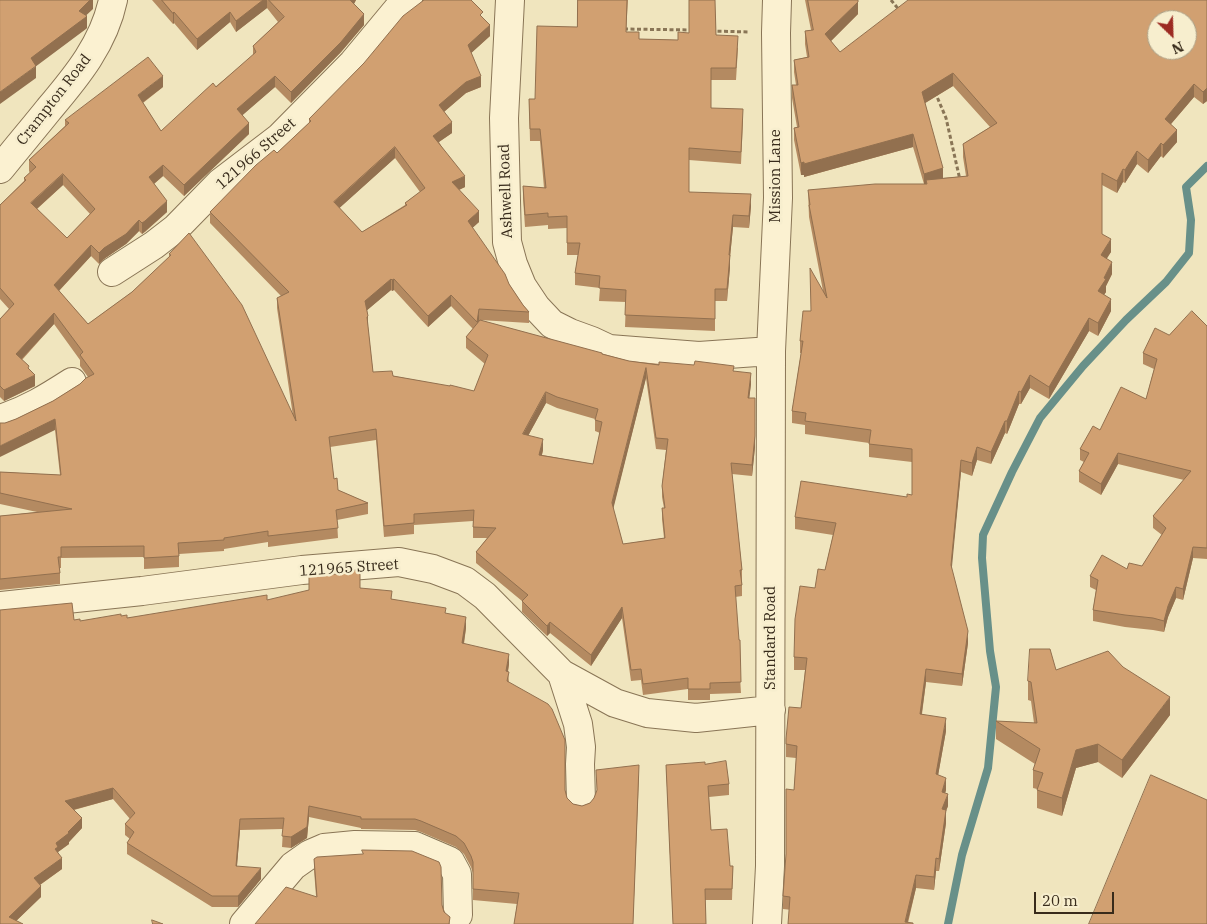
<!DOCTYPE html>
<style>
body{margin:0}
#map{position:relative;width:1207px;height:924px;overflow:hidden;background:#f0e5be;font-family:"IBM Plex Serif",serif}
canvas{display:block}
.north{position:absolute;left:1147px;top:10px;width:50px;height:50px;box-sizing:border-box;background:#f7eece;border:1px solid #aba086;border-radius:50%;rotate:156deg;font-size:14px;font-weight:700;line-height:20px;text-align:center;color:#382b1b}
.north::after{content:'';display:block;margin:auto;width:18px;height:22px;background:#9c2a22;clip-path:polygon(50% 0,100% 100%,50% 72%,0 100%)}
.scale{position:absolute;left:1034px;top:892px;width:80px;height:22px;box-sizing:border-box;border:2px solid #382b1b;border-top:0;padding-left:6px;font-size:15px;line-height:18px;white-space:nowrap;color:#382b1b;-webkit-text-stroke:4px #f7eece;paint-order:stroke}
</style>
<div id="map">
<canvas width="1207" height="924"></canvas>
<div class="north">N</div>
<div class="scale">20 m</div>
</div>
<script>
const ctx = document.querySelector('canvas').getContext('2d');
ctx.lineJoin = 'round';
function trace(path, color, width, dash) { ctx.strokeStyle = color; ctx.lineWidth = width; ctx.lineCap = dash ? 'butt' : 'round'; ctx.setLineDash(dash || []); ctx.stroke(path); }
function fill(path, color) { ctx.fillStyle = color; ctx.fill(path, 'evenodd'); }
function write(font, color, halo, rows, align = 'center') {
  ctx.font = font + ' "IBM Plex Serif",serif'; ctx.lineWidth = 5; ctx.setLineDash([]); ctx.textBaseline = 'middle'; ctx.strokeStyle = halo; ctx.fillStyle = color; for (const [text, x, y, turn = 0] of rows) {
    ctx.save(); ctx.translate(x, y); ctx.rotate((+turn || 0) * Math.PI / 180); ctx.textAlign = isNaN(turn) ? turn : align; if (halo) ctx.strokeText(text, 0, 0); ctx.fillText(text, 0, 0); ctx.restore();
  }
}
trace(new Path2D(`
 M948,924L962,855L988,768L996,687L990,651L982,558L983,535L1012,472L1040,418L1083,366L1126,320L1166,282L1189,253L1191,220L1186,187L1207,166`), '#689089', 8);
const minor = new Path2D(`
 M510,0L504,118L507,242L513,264L522,286L536,307L552,324L570,333L592,341L609,349L699,356L771,351
 M0,169C16,149 33,129 49,109C77,76 104,43 113,0
 M112,272L154,245L176,228L220,183L279,138L353,63L397,10L408,0
 M0,419C28,410 47,398 72,382
 M0,606L142,591L302,570L399,562L433,569L465,581L485,596L562,674L615,703L647,713L696,718L771,710
 M562,674L578,724L581,747L580,764L581,801
 M244,924L293,866L310,854L324,848L355,845L415,846L450,861L457,874L458,915
 M767,924L770,866L771,351L778,198L776,33L777,0`);
trace(minor, '#897556', 30);
trace(new Path2D(`
 M891,0L900,11
 M624,29L693,30
 M711,31L750,32
 M935,92L946,118L960,180`), '#897556', 3, [4, 2.5]);
trace(minor, '#fbf1d1', 28);
fill(new Path2D(`
 M152,0H356L354,4L364,25L341,52L291,103L275,87L242,115L249,134L184,196L163,176L154,184L167,212L145,232L142,234L139,231L126,244L104,259L99,264L91,256L59,291L88,324L132,292L169,257V254L293,416L277,308V298L281,296L210,223V212L277,153L309,123V119L483,18L490,36L471,53L481,87L466,93L444,112L452,133L439,142L465,187L459,190L479,222L472,228L523,305L529,312V323L480,320L629,361L734,371L751,384L749,398H755V447L752,476L732,474L742,570V596L735,597L741,693L710,694V700H688V689L643,695L641,680L631,681L622,618L591,666L550,633L547,636L522,612V601L476,563V552L487,538H473V521L414,525V534L384,537L376,440L330,447L334,479L338,490L368,503V514L337,520L338,538L268,547V542L224,549V551L179,554V567L144,569V557L61,558V568H60V584L0,590V516L37,512L0,504V472L60,475L55,430L5,423L16,419L53,401L80,384L88,377L80,366V360L54,324L22,360L29,369L35,386L4,401L0,397V319L9,309L0,299V205L24,181V178L30,173L29,171V160L65,126V120L163,87L143,103L161,131L253,56V46L278,22L267,8L236,32L230,22L197,50L174,23L173,24ZM395,158L420,192L405,203V205L362,232L339,208ZM63,185L90,214L67,238L37,209ZM391,290L392,291L394,290L428,327L451,306L473,329L466,337V348L485,364L474,391L373,372L368,327L367,310ZM646,378L656,449L666,450L662,486V497L664,508H662V519L664,538L623,544L613,508ZM546,403L557,408L595,419V431L600,433L593,464L542,455L543,450L528,436Z
 M578,0H628L626,32L639,39L678,40L689,33L715,10L716,35L738,48L736,80H711V108L743,121L741,164L689,160V192L751,206L749,228L733,227L730,257V267L727,301H715V331L625,327L626,302L599,301L600,288L575,285V273L578,255H567V228L548,229V225L525,227L523,198V186L544,188L540,141H530L529,99H535L577,27Z
 M805,0H858V14L831,41L840,52L1207,0V101L1203,104L1194,97L1171,124L1177,142L1163,158L1161,156L1148,173L1137,164L1125,183L1123,182L1117,193L1102,185V234L1111,252L1106,258L1112,274L1106,286V292L1104,295L1111,311L1098,336L1089,331L1049,399L1030,388L1021,404H1019L1007,434L1005,433L991,464L977,460L972,476L961,472L951,568L968,643L962,686L926,682L922,714L946,731L938,775L946,790L945,793L948,806L946,811V823L939,871H936L934,890L916,888L908,923L783,909V896L794,790L796,758L786,757V739L801,708L805,670H794V657L815,588L825,570L833,535L795,529V517L907,497L912,495V462L869,457V443L805,434V425L792,423V411L801,353H800V341L811,311L823,291L809,217L808,190L924,184L913,147L804,177V175H801L794,140V128L797,127L792,98V85H796L794,72V60L807,57L805,44V31L811,30ZM953,86L990,127L963,144V157L966,176L943,178L925,103Z
 M1207,326V559L1193,558L1183,600L1176,598L1168,617L1164,632L1153,630L1125,627L1093,621V610L1096,590L1090,587V576L1142,566L1162,535L1153,528V516L1184,480L1118,464L1101,495L1079,482V471L1084,462L1080,460V449L1100,430L1146,399L1154,369L1143,364V353L1169,335Z
 M360,588L392,599L446,614L466,628L464,644L509,664L508,672L509,682L565,790L567,798L573,804L582,806L590,803L639,776L633,924H514L517,904L473,900V873L471,867L464,854L456,847L421,832L415,830L361,829V828L309,817L307,838L291,848L282,847L283,829L240,830L237,866L261,879L238,907H212L127,854V843L130,839L125,835V824L130,819L113,799L74,810L82,828L69,842V844L58,852L62,869L40,885L41,897L16,921L0,924L74,620L80,621L121,616L127,618Z
 M1056,670L1170,715L1122,778L1098,762L1076,768L1062,816L1037,808V789L1033,788V770L1035,764L996,739V721L1034,723L1031,701L1028,700V681Z
 M705,764L729,784V795L709,797L711,830L730,866H733L732,900H705L706,924H673L666,765Z
 M314,859L442,905L450,924L316,896L314,870Z`), '#b48a61');
fill(new Path2D(`
 M90,0H93V9L79,22L87,16V28L86,29L31,70V58Z
 M263,0H267V8L236,32V21Z
 M350,0H356L350,11Z
 M858,2V14L825,47V34Z
 M174,12V23L173,24V13Z
 M230,12V22L197,50V39Z
 M364,14V25L341,52L291,103V92Z
 M490,25V36L468,56V45Z
 M36,66V78L0,104V92Z
 M953,73V86L922,105V92Z
 M163,76V87L138,106V95Z
 M275,76V87L237,120V109Z
 M481,76V87L466,93L439,116V105L466,82Z
 M1194,84V97L1165,131V119Z
 M1207,88V101L1203,104V92Z
 M452,122V133L433,146V136Z
 M249,123V134L184,196V185Z
 M1177,130V142L1163,158V145Z
 M913,134V147L804,177V164Z
 M1161,143V156L1148,173V160Z
 M395,147V158L334,213V202Z
 M1137,151V164L1125,183V170Z
 M804,162V175H801V163Z
 M163,165V176L149,188V177Z
 M943,168V181L926,180V186H924V174Z
 M1123,169V182L1117,193V181Z
 M63,174V185L31,214V203Z
 M465,176V187L452,193V182Z
 M751,194V206L749,228V216Z
 M167,201V212L142,234V223Z
 M479,211V222L468,232V221Z
 M733,215V227L730,257V267L727,301L729,255Z
 M139,220V231L126,244L104,259L99,264V253L104,248Z
 M1111,239V252L1101,268V255Z
 M91,245V256L54,296V285Z
 M1112,262V274L1106,286V292L1098,304V291L1104,278Z
 M391,279V290L365,312V301Z
 M394,279V290L392,291V280Z
 M451,295V306L428,327V316Z
 M1111,299V311L1098,336V323Z
 M479,309V320L477,333V322Z
 M54,313V324L16,365V354Z
 M368,316V327L367,328V317Z
 M1089,318V331L1049,399V387Z
 M646,368V378L612,514V503Z
 M751,373V384L748,409V398Z
 M35,375V386L4,401V390Z
 M1030,375V388L1021,404V392Z
 M1019,391V404L1007,434V421Z
 M546,392V403L523,445V434Z
 M55,419V430L0,457V446Z
 M1005,421V433L991,464V452Z
 M755,436V447L752,476V465Z
 M543,439V450L539,466V455Z
 M977,447V460L972,476V463Z
 M1118,453V464L1101,495V484Z
 M961,460V472L951,577V565Z
 M1193,547V558L1183,600V589Z
 M1176,587V598L1168,617L1164,632V621L1168,606Z
 M622,607V618L591,666V655Z
 M466,617V628L462,654V643Z
 M550,622V633L547,636V626Z
 M968,631V643L962,686V674Z
 M509,654V664L506,682V671Z
 M926,669V682L920,726V714Z
 M1170,697V715L1122,778V760Z
 M946,718V731L936,787V774Z
 M1098,744V762L1076,768L1062,816V798L1076,750Z
 M946,778V790L942,804V792Z
 M113,788V799L65,812V801Z
 M948,794V806L946,811V823L939,871L942,809Z
 M309,806V817L307,838L291,848V837Z
 M82,818V828L69,842V844L58,852V858L55,860L56,843Z
 M240,819V830L236,877V866Z
 M62,858V869L34,889V878Z
 M936,858V871L934,890V877Z
 M261,868V879L238,907V896Z
 M916,875V888L907,924H905Z
 M41,886V897L13,924L9,917Z`), '#92704f');
const building = new Path2D(`
 M0,0H90L79,11L87,16L86,17L31,58L36,66L0,92Z
 M162,0H263L236,21L230,12L197,39L174,12L173,13Z
 M269,0H350L364,14L341,42L291,92L275,76L237,109L249,123L184,185L163,165L149,177L167,201L145,221L142,223L139,220L126,234L104,248L99,253L91,245L54,285L88,324L132,292L171,255L169,254L189,233L242,305L296,421L277,298L289,292L210,212L256,165L274,150L277,153L311,121L309,119L364,63L403,16L424,0H471L483,12L480,15L490,25L468,45L481,76L466,82L439,105L452,122L433,136L465,176L452,182L479,211L468,221L505,274L509,284L523,305L529,312L479,309L477,322L451,295L428,316L394,279L392,280L391,279L365,301L368,316L367,317L373,372L392,371L393,376L450,386V385L474,391L488,355L466,337L480,320L602,353V354L629,361L659,365V362L694,365L695,361L734,366L733,371L751,373L748,398H755V436L752,465L731,463L742,570H740L742,585L735,586L739,640H740L741,682L710,683V689H688V678L643,684L641,669L631,670L622,607L591,655L550,622L547,626L522,601L528,595L476,552L496,528L473,527L474,510L414,514V523L384,526L376,429L329,437L334,479L337,478L338,490L368,503L336,510L338,528L268,536V531L224,538V540L178,543L179,556L144,558V546L61,547V557H58L60,573L0,579V516L72,509L0,493V472L61,475L55,419L0,446V423H5L16,419L53,401L80,384L86,378L94,374L80,355L83,352L54,313L16,354L29,366L28,368L35,375L4,390L0,386V319L14,304L0,288V205L26,180L24,178L36,167L29,160L69,123L65,120L148,57L163,76L138,95L161,131L213,83L216,87L256,52L253,46L284,17ZM395,147L425,188L405,203L407,205L362,232L334,202ZM63,174L95,209L67,238L31,203ZM646,368L656,438L668,439L662,486L665,508H662L665,538L623,544L612,503ZM546,392L557,397L598,409L595,420L602,422L593,464L539,455L543,439L523,434Z
 M578,0H627L626,32H639V39L678,40V32L689,33V0H715L716,35L738,36L736,68H711V108L743,109L741,152L689,148V192L751,194L749,216L733,215L729,255H730L727,289H715V319L625,315L626,290L599,288L600,276L575,273L580,243H567V216L548,217V213L525,215L523,186L546,188L540,129H530L529,99H535L537,26L577,27Z
 M808,0H858V2L825,34L840,52L908,0H1207V88L1203,92L1194,84L1165,119L1177,130L1163,145L1161,143L1148,160L1137,151L1125,170L1123,169L1117,181L1102,173V234L1111,239L1101,255L1112,262L1104,278L1106,279L1098,291L1111,299L1098,323L1089,318L1049,387L1030,375L1021,392L1019,391L1007,421H1005L991,452L977,447L972,463L961,460L951,565L968,631L962,674L926,669L920,714L946,718L936,774L946,778L942,792L948,794L942,809L946,810L939,859L936,858L934,877L916,875L905,922L913,923V924H788L790,897L783,896L786,854V789L794,790L797,746L786,744V739L789,707L801,708L807,658L794,657L795,619L800,586L815,588L818,569L825,570L836,523L795,517L801,481L907,497V494L912,495V449L869,444L871,430L805,421L806,413L792,411L803,341H800L803,311H811L810,268L827,298L809,205H810L808,190L875,184H927L926,180L968,176L963,144L997,123L953,73L922,92L943,168L924,174L913,134L804,164V162L801,163L794,128L799,127L792,85H798L794,60L809,57L805,31L813,30ZM1157,20H1187V50H1157Z
 M1192,311L1207,326V548L1193,547L1183,589L1176,587L1168,606L1164,621L1153,618L1125,615L1093,610L1098,580L1090,576L1102,555L1127,569L1129,563L1142,566L1166,528L1153,516L1191,471L1118,453L1101,484L1079,471L1089,453L1080,449L1093,426L1100,430L1121,387L1146,399L1157,359L1143,353L1155,328L1169,335Z
 M360,570V588L392,591L391,599L446,608L445,613L466,617L462,643L509,654L506,671L509,672L507,681L548,704L552,709L565,740V790L567,798L573,804L582,806L590,803L594,798L597,790L596,770L639,765L633,924H514L519,893L473,889V862L471,856L464,843L456,836L421,821L415,819H361V817L309,806L307,827L291,837L282,836L284,818L240,819L236,866L261,868L238,896H212L127,843L134,832L125,824L135,813L113,788L65,801L82,818L68,832L69,833L56,843L58,847L55,849L62,858L34,878L41,886L9,917L23,924H0V610L72,603L74,620L80,619V621L121,614V616L127,615V618L267,595V600L309,590V575L338,574V572Z
 M1030,649H1050L1056,670L1108,651L1123,667L1170,697L1122,760L1098,744L1076,750L1062,798L1037,790L1043,773L1033,770L1040,749L996,721L1037,723L1031,682L1028,681Z
 M726,761L729,784L708,786L711,830L727,829L730,866H733L732,889H705L706,924H673L666,765L705,762V764Z
 M1151,775L1207,800V924H1089Z
 M362,850L412,851L439,862L441,867L442,905L444,912L450,917L449,924H255L286,887L317,897L314,859L317,857L363,854Z
 M152,920L163,924H153Z`);
fill(building, '#d1a071');
trace(building, '#92704f', 1);
write('15px', '#382b1b', '#f7eece', [
 ["Crampton Road",54,100,-52],
 ["121966 Street",256,154,-41],
 ["Mission Lane",776,176,-90],
 ["Ashwell Road",506,191,-92],
 ["121965 Street",349,568,-4],
 ["Standard Road",771,638,-90]
]);
</script>
